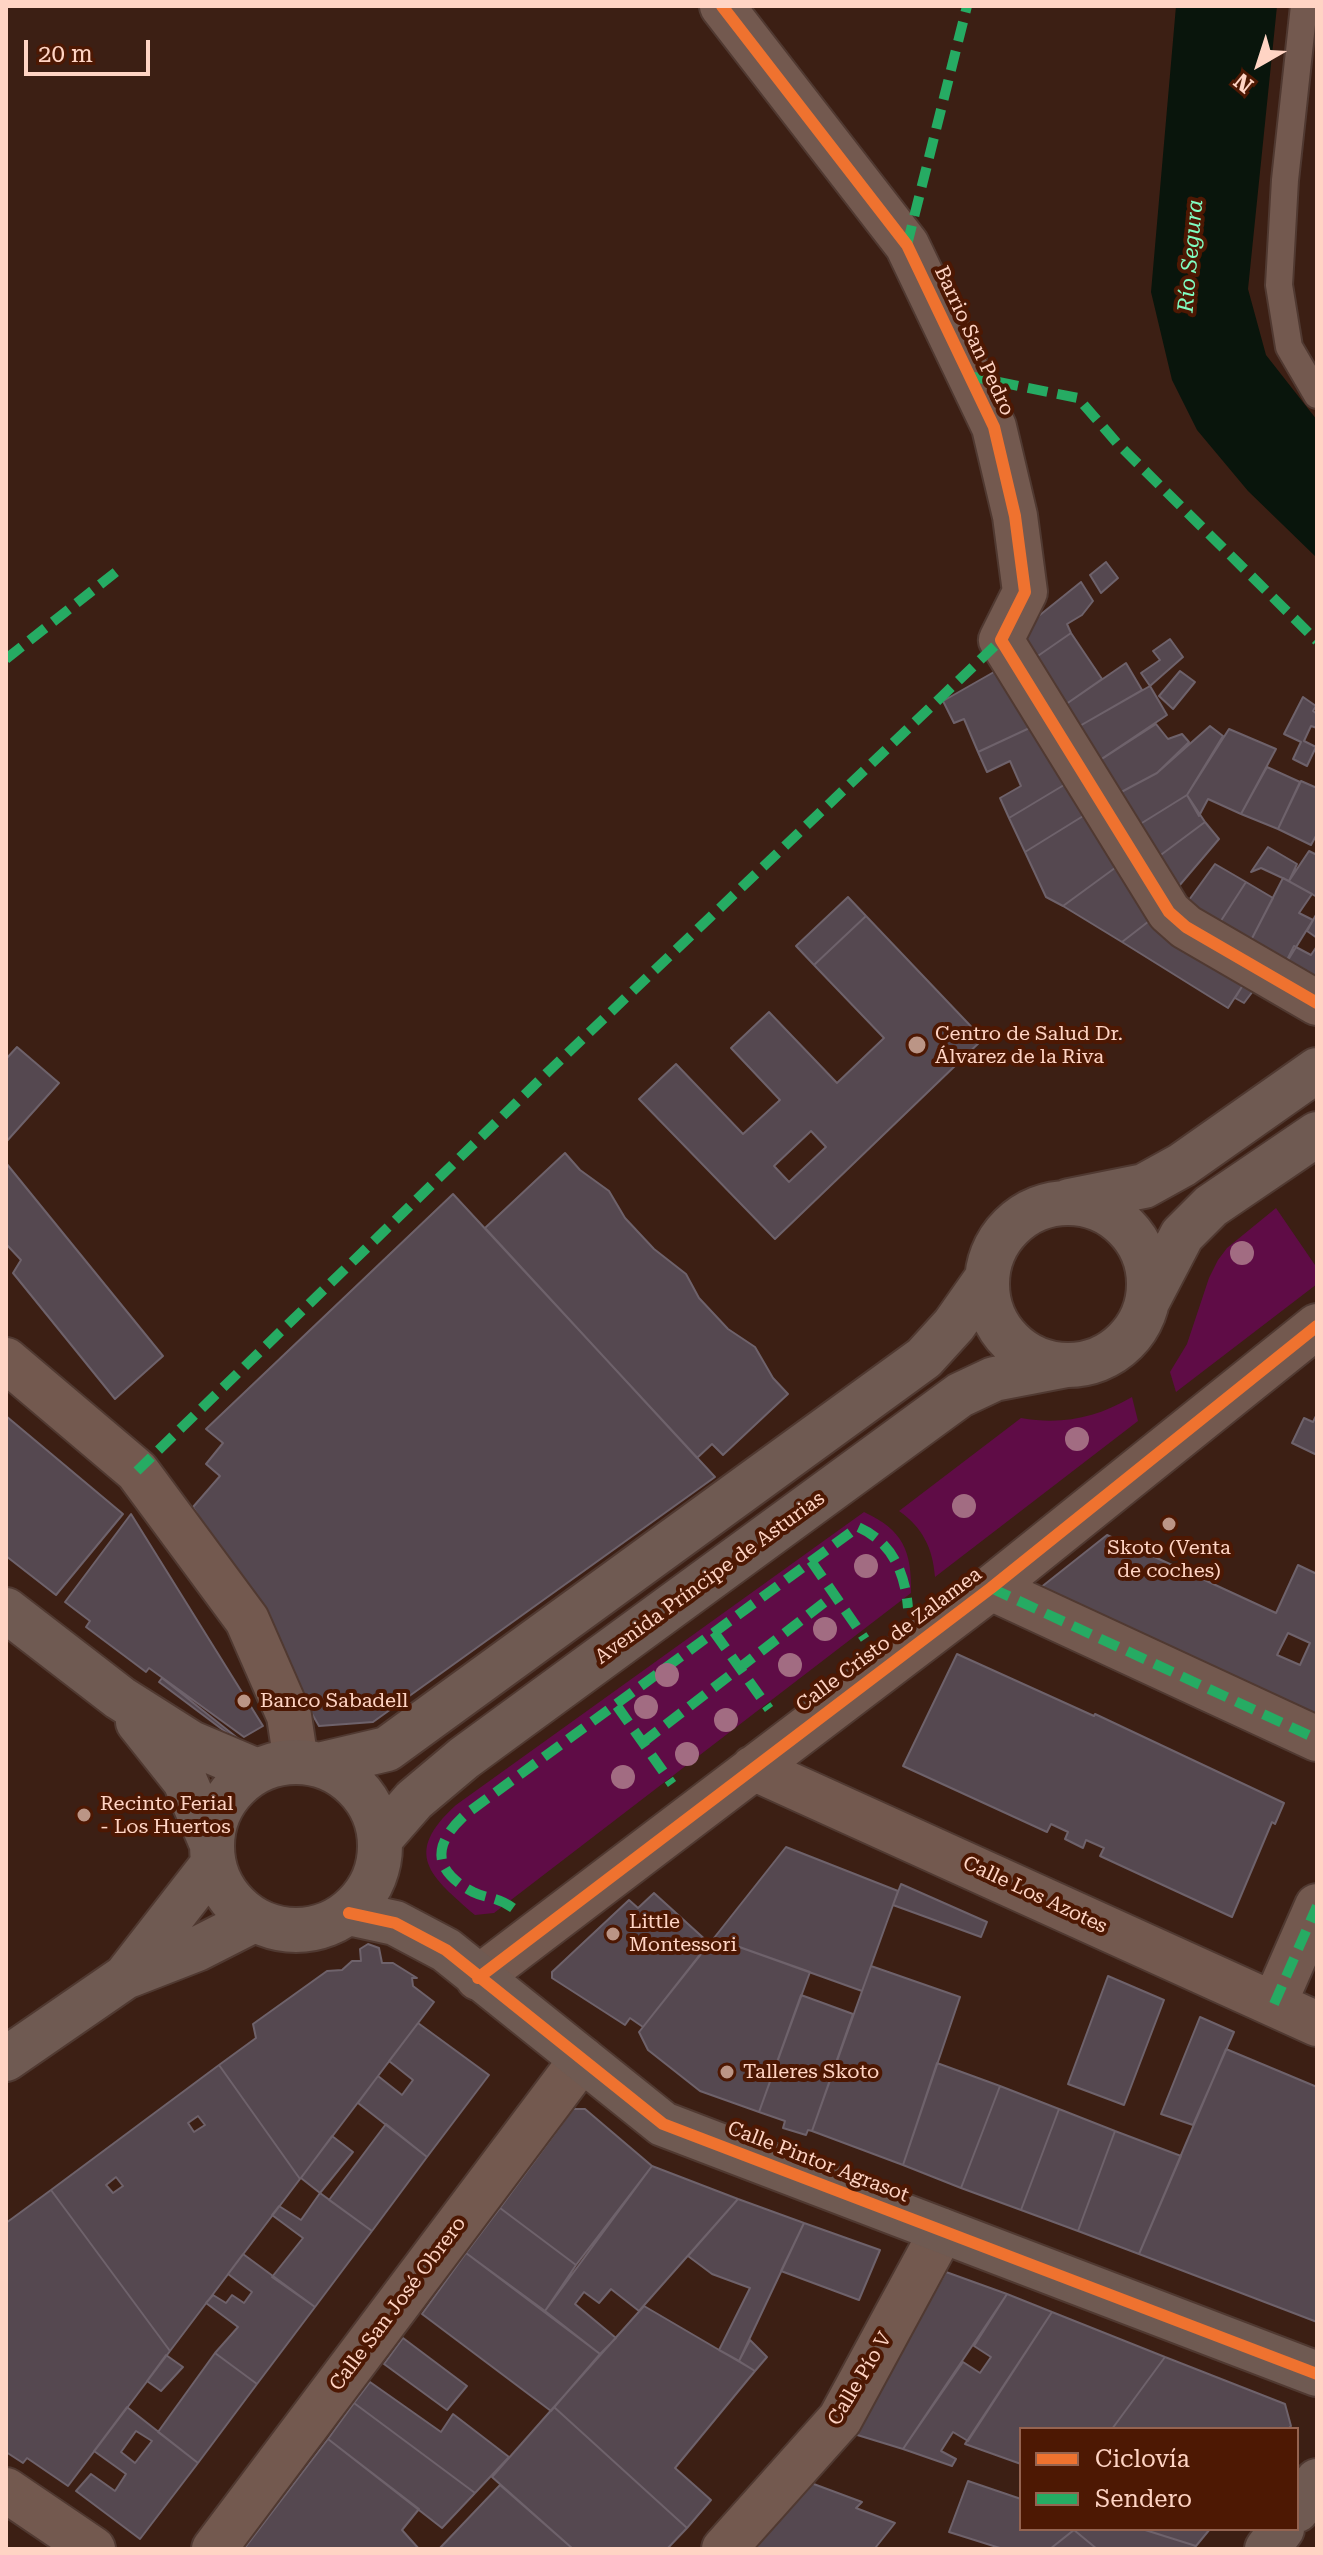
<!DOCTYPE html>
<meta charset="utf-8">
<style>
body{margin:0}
#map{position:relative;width:1323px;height:2555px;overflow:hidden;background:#3c1f14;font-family:"Roboto Serif",serif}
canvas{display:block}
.frame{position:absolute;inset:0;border:8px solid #ffd4c4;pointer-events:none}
.legend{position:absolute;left:1019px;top:2427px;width:280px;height:104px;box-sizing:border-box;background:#4d1803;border:2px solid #946350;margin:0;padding:10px 14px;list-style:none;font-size:24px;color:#ffd4c4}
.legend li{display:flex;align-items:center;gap:16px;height:40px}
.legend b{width:40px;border:2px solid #946350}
.north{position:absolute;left:1219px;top:24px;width:80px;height:80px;-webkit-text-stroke:6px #4d1803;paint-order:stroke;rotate:219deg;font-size:22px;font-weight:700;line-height:32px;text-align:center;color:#ffd4c4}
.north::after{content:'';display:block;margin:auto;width:28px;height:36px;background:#ffd4c4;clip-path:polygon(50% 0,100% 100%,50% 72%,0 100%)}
.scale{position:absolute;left:24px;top:40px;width:126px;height:36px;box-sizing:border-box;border:4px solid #ffd4c4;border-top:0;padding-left:10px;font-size:24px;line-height:28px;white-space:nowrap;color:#ffd4c4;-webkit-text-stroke:6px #4d1803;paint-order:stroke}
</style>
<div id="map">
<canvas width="1323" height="2555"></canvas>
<div class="frame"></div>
<ul class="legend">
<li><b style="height:10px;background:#ef722f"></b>Ciclovía</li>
<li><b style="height:10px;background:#26ab63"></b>Sendero</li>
</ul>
<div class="north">N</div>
<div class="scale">20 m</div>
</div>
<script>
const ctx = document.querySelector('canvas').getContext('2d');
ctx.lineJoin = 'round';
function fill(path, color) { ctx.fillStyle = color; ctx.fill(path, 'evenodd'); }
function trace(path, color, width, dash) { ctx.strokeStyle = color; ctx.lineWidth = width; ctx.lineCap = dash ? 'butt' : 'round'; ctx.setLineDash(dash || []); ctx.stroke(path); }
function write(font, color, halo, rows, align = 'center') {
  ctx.font = font + ' "Roboto Serif",serif'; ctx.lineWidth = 8; ctx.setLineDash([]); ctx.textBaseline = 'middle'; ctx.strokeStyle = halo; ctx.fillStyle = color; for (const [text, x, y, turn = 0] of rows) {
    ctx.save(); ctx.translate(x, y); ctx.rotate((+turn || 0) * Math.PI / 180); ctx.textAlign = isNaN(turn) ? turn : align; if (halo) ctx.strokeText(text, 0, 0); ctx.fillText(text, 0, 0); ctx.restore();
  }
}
fill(new Path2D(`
 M1276,1208L1317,1268V1284L1176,1392L1170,1372L1187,1344L1209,1278L1218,1260L1227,1248Z
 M1132,1397L1138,1421L935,1577C933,1548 922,1527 899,1511L1021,1418C1062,1425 1096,1418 1132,1397Z
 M864,1512C903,1530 912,1551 911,1593L494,1913L475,1915C430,1876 402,1854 456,1805Z`), '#5f0c46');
fill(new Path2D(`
 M1176,6H1277L1248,289L1266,355L1317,420V558L1248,491L1197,430L1172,380L1151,292Z`), '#09150c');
const building = new Path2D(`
 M1106,562L1118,578L1101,593L1090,575Z
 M1081,582L1093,601L1082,615L1067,624L1071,633L1032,660L1015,635Z
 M1071,633L1102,679L1059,709L1032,660Z
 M1170,639L1183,657L1150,686L1141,673L1160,660L1153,651Z
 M1126,663L1142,690L1071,731L1059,709Z
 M1001,668L1036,725L978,752L964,719L954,723L943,701Z
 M1180,671L1195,682L1173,709L1159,696Z
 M1150,686L1167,715L1091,766L1071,731Z
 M1303,697L1316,706L1313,711L1317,714V728L1311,726L1304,741L1316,747L1307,766L1293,759L1301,742L1284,734Z
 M1156,724L1168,739L1182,734L1189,742L1157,773L1110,798L1091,766Z
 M1036,725L1069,782L1009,818L1000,798L1021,786L1010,761L987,772L978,752Z
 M1210,726L1223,736L1187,795L1129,831L1110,798L1157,773Z
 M1229,729L1276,749L1241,814L1208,799L1199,816L1187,795Z
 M1267,767L1300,782L1278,829L1241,814Z
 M1301,781L1317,788V834L1311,845L1278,829Z
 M1069,782L1088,813L1025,852L1009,818Z
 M1187,795L1205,822L1150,863L1129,831Z
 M1088,813L1119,865L1063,906L1046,897L1025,852Z
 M1205,822L1219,839L1173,893L1150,863Z
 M1268,847L1297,864L1289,881L1261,868L1251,872Z
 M1309,851L1317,855V897L1289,881Z
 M1215,864L1246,882L1215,930L1181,911Z
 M1119,865L1153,918L1122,942L1063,906Z
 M1283,878L1312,894L1299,913L1313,920L1283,968L1247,948Z
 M1246,882L1273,898L1247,948L1215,930Z
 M848,897L866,916L814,965L796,946Z
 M1317,913V938L1307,931Z
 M866,916L983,1039L775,1239L639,1099L676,1064L743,1134L780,1100L731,1048L769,1012L837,1083L884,1038L814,965ZM811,1131L826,1147L789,1182L774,1166Z
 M1153,918L1243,985L1228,1008L1122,942Z
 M1294,946L1311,955L1317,946V988L1283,968Z
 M1243,985L1253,991L1244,1003L1235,998Z
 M17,1047L59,1083L6,1142V1059Z
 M565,1153L580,1170L609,1191L625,1218L654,1249L686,1274L699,1298L728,1329L755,1347L773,1378L788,1394L723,1455L712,1444L697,1458L485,1228Z
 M6,1163L163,1356L115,1399L13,1273L21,1260L6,1244Z
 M453,1194L715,1477L373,1722L319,1726L193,1507L220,1476L206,1464L223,1443L206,1429Z
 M1317,1414V1455L1292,1443L1304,1418L1313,1422Z
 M6,1416L123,1514L56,1595L6,1556Z
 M131,1514L263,1726L244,1737L149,1668L146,1672L86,1627L90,1621L65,1602Z
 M1107,1535L1276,1613L1298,1565L1317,1574V1724L1006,1615ZM1288,1633L1310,1643L1300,1665L1277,1655Z
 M957,1654L1094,1716L1095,1714L1284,1803L1275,1824L1272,1822L1232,1917L1100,1856L1104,1848L1086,1840L1083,1848L1065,1839L1068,1832L1051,1824L1047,1832L903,1766Z
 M162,1678L245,1744L243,1745L159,1682Z
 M786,1847L898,1891L862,1991L714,1938Z
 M901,1884L987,1922L981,1937L893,1905Z
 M654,1893L709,1943L643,2027L630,2018L625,2025L552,1978V1972L629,1900L638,1908Z
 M714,1938L810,1972L759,2112L700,2091L648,2050L639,2032Z
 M368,1944L379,1948L382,1963H393L417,1978H412L413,1986L434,2002L300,2179L219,2065L256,2038L253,2024L327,1971L342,1970L352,1961H361L360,1949Z
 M871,1966L960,1997L903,2165L812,2131Z
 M1108,1976L1164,2000L1124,2105L1068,2084Z
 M801,1995L853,2014L812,2131L808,2130L806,2135L783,2128L785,2121L759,2112Z
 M1200,2017L1234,2032L1193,2125L1161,2114Z
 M418,2023L489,2075L427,2157L358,2103L378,2076L402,2095L413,2080L389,2061Z
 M1226,2049L1317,2087V2322L1139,2254Z
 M937,2063L1000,2086L961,2188L903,2165Z
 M219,2065L300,2179L170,2351L51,2190ZM198,2116L205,2125L194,2132L188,2123ZM116,2177L123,2186L113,2193L106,2185Z
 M1000,2086L1059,2109L1021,2210L961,2188Z
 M573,2109H585L652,2166L576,2265L500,2208Z
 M1059,2109L1115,2131L1078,2231L1021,2210Z
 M386,2124L427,2157L372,2231L329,2200Z
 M1115,2131L1181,2156L1139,2254L1078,2231Z
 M332,2136L353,2152L320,2193L301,2178Z
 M652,2166L738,2199L639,2311L611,2289L599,2303L584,2292L575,2304L616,2338L600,2354L545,2311Z
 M51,2190L170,2351L68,2486L27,2458L23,2463L6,2452V2223Z
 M320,2193L372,2231L315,2307L272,2277L303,2238L272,2215L279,2206L301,2220Z
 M738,2199L804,2223L739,2361L719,2350L750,2288L712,2274L688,2256Z
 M500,2208L576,2265L545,2311L466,2253Z
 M804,2223L880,2250L859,2300L781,2271Z
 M466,2253L600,2354L551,2411L422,2314Z
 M243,2254L315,2307L257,2384L215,2353L238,2327L206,2303L213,2295L226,2303L232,2295L244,2303L252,2292L228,2274Z
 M946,2272L1007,2294L903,2449L854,2434Z
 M1007,2294L1052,2312L968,2441L953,2432L941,2451L956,2459L952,2466L903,2449L963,2362L980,2373L991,2357L974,2346Z
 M644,2306L755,2371L675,2468L711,2500L687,2528L554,2407Z
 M1052,2312L1165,2357L1112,2429H1021V2464L965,2444Z
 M403,2338L467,2386L447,2410L384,2364Z
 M750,2340L767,2357L755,2371L739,2361Z
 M215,2353L257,2384L198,2463L158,2432Z
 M166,2355L183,2367L161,2391L147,2381Z
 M1165,2357L1285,2404L1291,2426L1288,2429H1112Z
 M370,2382L441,2432L453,2414L509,2457L475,2493L354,2403Z
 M354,2403L475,2493L442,2528L328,2439Z
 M127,2407L198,2463L140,2539L76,2491L91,2474L115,2491L126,2474L94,2451ZM136,2431L152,2441L135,2463L121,2452Z
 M554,2407L687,2528L667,2549H573L492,2477Z
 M328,2439L419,2509L402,2530L419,2549H244Z
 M968,2481L1021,2499V2529H1075L1050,2549H1003L949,2532Z
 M811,2483L862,2502L856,2508L895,2523L876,2547L878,2549H751Z
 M500,2485L573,2549H439Z
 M1142,2529L1196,2546L1194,2549H1097L1074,2530Z
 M1142,2529H1210L1196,2546Z
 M1074,2530L1097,2549H1050Z`);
fill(building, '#554850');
trace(building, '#6e626b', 2);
const lane = new Path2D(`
 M1304,6L1285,180L1279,285L1289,347L1317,395`);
const street = new Path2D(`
 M722,6L907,245L994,427L1015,516L1025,592L1001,640L1169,912L1186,927L1317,1003
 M6,1360L137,1471L247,1620L289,1716L296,1762
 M991,1588L1317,1739
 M753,1768L1317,2024
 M478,1978L991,1588L1317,1326
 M1274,2004L1317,1906
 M6,2490L93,2549
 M214,2549L582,2059
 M724,2549L840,2419L942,2231`);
const secondary = new Path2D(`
 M1069,1201L1144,1186L1182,1165L1317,1070
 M987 1284a81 81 0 1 1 162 0a81 81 0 1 1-162 0Z
 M1148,1300L1182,1235L1211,1206L1317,1134
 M6,1610L120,1698L191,1743L257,1771
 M138,1722L185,1781L211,1842
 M212 1846a84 84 0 1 1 168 0a84 84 0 1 1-168 0Z
 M319,1765L387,1749L924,1358L954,1325L987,1278
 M380,1839L414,1800L464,1758L960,1395L994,1379L1067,1365
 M349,1913L395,1923L446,1950L663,2124L1317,2374
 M126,1976L213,1864
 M6,2059L125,1977L197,1949L254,1920
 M1297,2510L1317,2481
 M1267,2549L1282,2529`);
trace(lane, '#503931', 30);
trace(street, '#503931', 48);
trace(secondary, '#503931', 48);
trace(lane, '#73594f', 26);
trace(street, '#73594f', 44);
trace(secondary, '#6f5a52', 44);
trace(new Path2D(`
 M907,245L967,6
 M969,376L1078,398L1117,443L1317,641
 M6,659L121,568
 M137,1471L551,1069L1001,640
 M811,1561L865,1639
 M991,1588L1317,1739
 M714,1632L769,1709
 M617,1706L672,1784
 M642,1743L834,1595
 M513,1908C496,1896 487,1899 473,1892C430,1869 434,1843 466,1814L858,1527C892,1542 905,1572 908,1608
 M1274,2004L1317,1906`), '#26ab63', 10, [20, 10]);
trace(new Path2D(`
 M722,6L907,245L994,427L1015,516L1025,592L1001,640L1169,912L1186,927L1317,1003
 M349,1913L395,1923L446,1950L663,2124L1317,2374
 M478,1978L991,1588L1317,1326`), '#ef722f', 12);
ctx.fillStyle = '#a26c82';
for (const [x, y] of [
 [1242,1253],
 [1077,1439],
 [964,1506],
 [866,1566],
 [825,1629],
 [790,1665],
 [667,1675],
 [646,1707],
 [726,1720],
 [687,1754],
 [623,1777]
]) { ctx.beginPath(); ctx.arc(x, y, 12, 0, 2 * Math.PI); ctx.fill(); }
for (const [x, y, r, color] of [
 [917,1045,10,"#bb9586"],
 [1169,1524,8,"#bb9586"],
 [244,1701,8,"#bb9586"],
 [84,1815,8,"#bb9586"],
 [613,1934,8,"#bb9586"],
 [727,2072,8,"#bb9586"]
]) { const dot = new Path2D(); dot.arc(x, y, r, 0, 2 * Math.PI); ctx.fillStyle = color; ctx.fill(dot); trace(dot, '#4d1803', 3); }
write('20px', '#ffd4c4', '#4d1803', [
 ["Barrio San Pedro",974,341,65],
 ["Avenida Príncipe de Asturias",710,1578,-36],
 ["Calle Cristo de Zalamea",889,1640,-37],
 ["Calle Los Azotes",1035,1895,25],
 ["Calle Pintor Agrasot",818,2162,21],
 ["Calle San José Obrero",398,2304,-53],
 ["Calle Pío V",860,2379,-59]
]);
write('20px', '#ffd4c4', '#4d1803', [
 ["Centro de Salud Dr.",935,1034],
 ["Álvarez de la Riva",935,1057],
 ["Skoto (Venta",1169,1548,"center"],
 ["de coches)",1169,1571,"center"],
 ["Banco Sabadell",260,1701],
 ["Recinto Ferial",100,1804],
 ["- Los Huertos",100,1827],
 ["Little",629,1922],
 ["Montessori",629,1945],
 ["Talleres Skoto",743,2072]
], 'left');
write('italic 22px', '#80fec2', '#4d1803', [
 ["Río Segura",1191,256,-85]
]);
</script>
